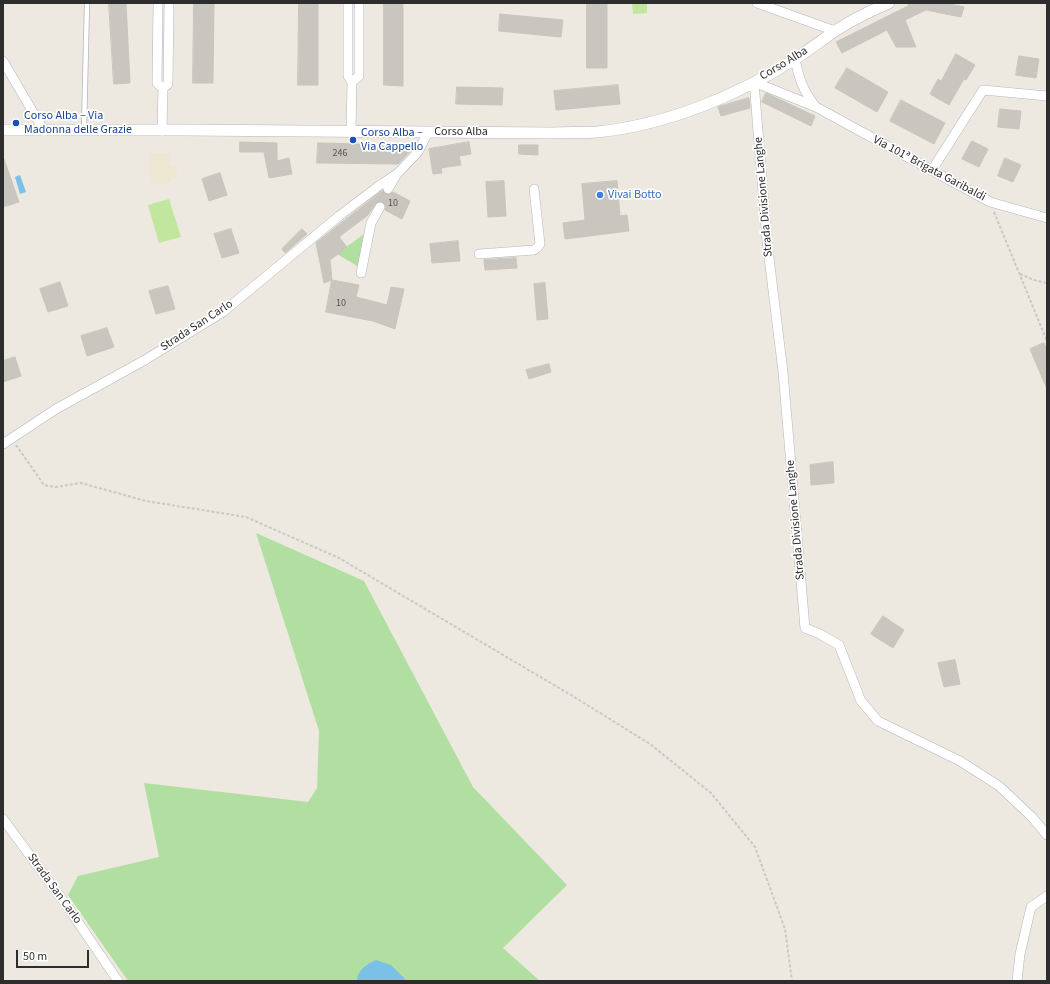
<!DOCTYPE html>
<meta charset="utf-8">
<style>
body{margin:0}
#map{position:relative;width:1050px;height:984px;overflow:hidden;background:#ede9e0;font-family:"Source Sans 3",sans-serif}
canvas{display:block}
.frame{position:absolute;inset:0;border:4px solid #2d2d2d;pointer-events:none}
.scale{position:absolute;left:16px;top:950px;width:73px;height:18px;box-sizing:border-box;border:2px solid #2d2d2d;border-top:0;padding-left:5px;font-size:12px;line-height:14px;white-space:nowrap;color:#2d2d2d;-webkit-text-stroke:3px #fff;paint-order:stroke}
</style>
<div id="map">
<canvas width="1050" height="984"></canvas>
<div class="frame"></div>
<div class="scale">50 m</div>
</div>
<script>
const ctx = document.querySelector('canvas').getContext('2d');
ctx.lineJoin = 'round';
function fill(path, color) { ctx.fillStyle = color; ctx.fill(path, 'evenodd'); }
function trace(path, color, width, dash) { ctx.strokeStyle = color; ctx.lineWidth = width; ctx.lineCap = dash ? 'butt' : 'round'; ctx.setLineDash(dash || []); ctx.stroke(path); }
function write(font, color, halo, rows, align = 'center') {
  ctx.font = font + ' "Source Sans 3",sans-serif'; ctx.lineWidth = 3.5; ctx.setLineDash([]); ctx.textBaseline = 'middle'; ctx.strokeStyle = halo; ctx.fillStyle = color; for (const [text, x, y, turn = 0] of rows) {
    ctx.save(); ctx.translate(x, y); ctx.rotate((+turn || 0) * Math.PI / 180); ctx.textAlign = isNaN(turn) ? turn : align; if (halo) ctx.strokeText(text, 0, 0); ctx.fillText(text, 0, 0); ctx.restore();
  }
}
fill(new Path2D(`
 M150,153H169L170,166H176L177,177L171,178V183L151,184Z`), '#ede6d1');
fill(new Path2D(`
 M364,234L359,267L337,254Z
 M256,533L364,581L473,787L567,885L503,948L540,981H128L68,895L78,876L159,857L144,783L308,802L317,788L319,731Z`), '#b1dfa1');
fill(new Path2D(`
 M632,3H647V13L633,14Z
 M169,199L181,237L159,243L148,205Z`), '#c1e69e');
fill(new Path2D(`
 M20,175L26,192L20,194L15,177Z
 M376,960L391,965L407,981H357C358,969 366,965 376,960Z`), '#7bc1e7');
const building = new Path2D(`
 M109,3H126L130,83L114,84Z
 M194,3H214L213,83H193Z
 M299,3H318V85H298Z
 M384,3H403V86L384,85Z
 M908,3H945L964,7L961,17L926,10L905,20L916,47H896L887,30L842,53L836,42L908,6Z
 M587,4H607V68H587Z
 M500,14L563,20L561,37L499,31Z
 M956,54L975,65L966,80L964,79L949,105L930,94L938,79L941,81Z
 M1019,56L1039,59L1036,78L1016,75Z
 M847,68L888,92L877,112L835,88Z
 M618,85L620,104L556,110L554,91Z
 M457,87L503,88L502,105L456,104Z
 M766,93L815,116L811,126L762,102Z
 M749,98L750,108L721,116L718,107Z
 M901,100L945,123L934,144L890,121Z
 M1000,109L1021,111L1019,129L998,127Z
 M972,141L988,149L979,167L962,159Z
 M240,142L277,143V161L289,158L292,174L269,178L264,152H240Z
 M469,142L471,154L459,156L461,165L441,168L442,173L433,174L429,149Z
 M318,143L362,144V146H397V148L414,147L398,164L317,163Z
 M519,145H538V155L519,154Z
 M1005,158L1021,165L1013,182L998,176Z
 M3,159H4L19,202L3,207Z
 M220,173L227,195L209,201L202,179Z
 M504,181L506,216L488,217L486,182Z
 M617,181L620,216L627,215L629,231L565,239L563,223L585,220L582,184Z
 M382,191L385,194L388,195L393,192L410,201L402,219L385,210L386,207L383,202H377L368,215L339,237L347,247L330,260L332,280L324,283L316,243Z
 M231,229L239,253L222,258L214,234Z
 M302,229L307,234L285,253L282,249Z
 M458,241L460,261L432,263L430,244Z
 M516,258L517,268L485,270L484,260Z
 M332,280L359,285L356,297L387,305L391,287L404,289L395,329L373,321L326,312Z
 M60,282L68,306L48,312L40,289Z
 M545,283L548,319L537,320L534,284Z
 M168,286L175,309L156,314L149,291Z
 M107,328L114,347L87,356L81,336Z
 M1044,343L1047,350V389L1030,349Z
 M15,357L21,376L3,382V361Z
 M549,364L551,372L529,379L526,370Z
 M833,462L834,483L811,485L810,465Z
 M883,616L904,630L893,648L871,634Z
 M955,660L960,684L944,687L938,663Z`);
fill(building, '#c9c5bf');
trace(building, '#c9c5ba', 1);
trace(new Path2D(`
 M380,207L388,189`), '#c7c3bc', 9, [9, 4.5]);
const service = new Path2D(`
 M84,129L87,3`);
const minor = new Path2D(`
 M158,3L157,83L163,88
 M348,3V76L352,82L351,131
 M757,3L835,31
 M795,59C799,79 803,90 815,106
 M3,61L44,131
 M352,82L359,76V3
 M162,131L163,88L168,84L169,3
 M932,170L983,90L1047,96
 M388,189L397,174L418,152L428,132
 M1047,218L990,202L816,107L754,82L767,241L783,372L805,628L820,634L839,645L861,701L878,721L960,761L999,786L1032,817L1047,835
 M479,254L534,250L538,247L540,244L534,189
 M361,273L371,223L380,207
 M3,444L56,409L145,360L223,312L339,216L380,185L397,174
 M3,819L67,906L118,981
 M1017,981L1020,954L1031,907L1047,896`);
const tertiary = new Path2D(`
 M3,130H184L551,133C566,132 582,133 597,132C666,125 737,96 795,59C809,50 822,40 835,31C852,20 870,11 889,3`);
trace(service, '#b3b5bf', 6);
trace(minor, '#b3b5bf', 10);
trace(tertiary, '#b3b5bf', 12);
trace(new Path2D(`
 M994,212L1047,341
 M1020,274L1034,280L1047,283
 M16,445L44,485L56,487L81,483L146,501L246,517L339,558L571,695L650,744L711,793L755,847L785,929L792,981`), '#c8c8c8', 2, [3, 2]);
trace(service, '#fff', 4.5);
trace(minor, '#fff', 9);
trace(tertiary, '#fff', 11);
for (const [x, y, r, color] of [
 [16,123,4,"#1a4fb4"],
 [353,140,4,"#1a4fb4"],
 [600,195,4,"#3f7fe0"]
]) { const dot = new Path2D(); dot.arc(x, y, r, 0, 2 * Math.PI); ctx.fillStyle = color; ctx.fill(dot); trace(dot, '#fff', 1.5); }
write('10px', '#545352', null, [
 ["246",340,154],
 ["10",393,204],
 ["10",341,304]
]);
write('12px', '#2d2d2d', '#fff', [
 ["Corso Alba",784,64,-31],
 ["Corso Alba",461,132],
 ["Via 101ª Brigata Garibaldi",929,169,28],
 ["Strada Divisione Langhe",764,197,-95],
 ["Strada San Carlo",197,326,-33],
 ["Strada Divisione Langhe",796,520,-95],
 ["Strada San Carlo",54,889,54]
]);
write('12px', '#164399', '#fff', [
 ["Corso Alba – Via",24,116],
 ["Madonna delle Grazie",24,130],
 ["Corso Alba –",361,133],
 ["Via Cappello",361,147]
], 'left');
write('12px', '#366cbe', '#fff', [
 ["Vivai Botto",608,195]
], 'left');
</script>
